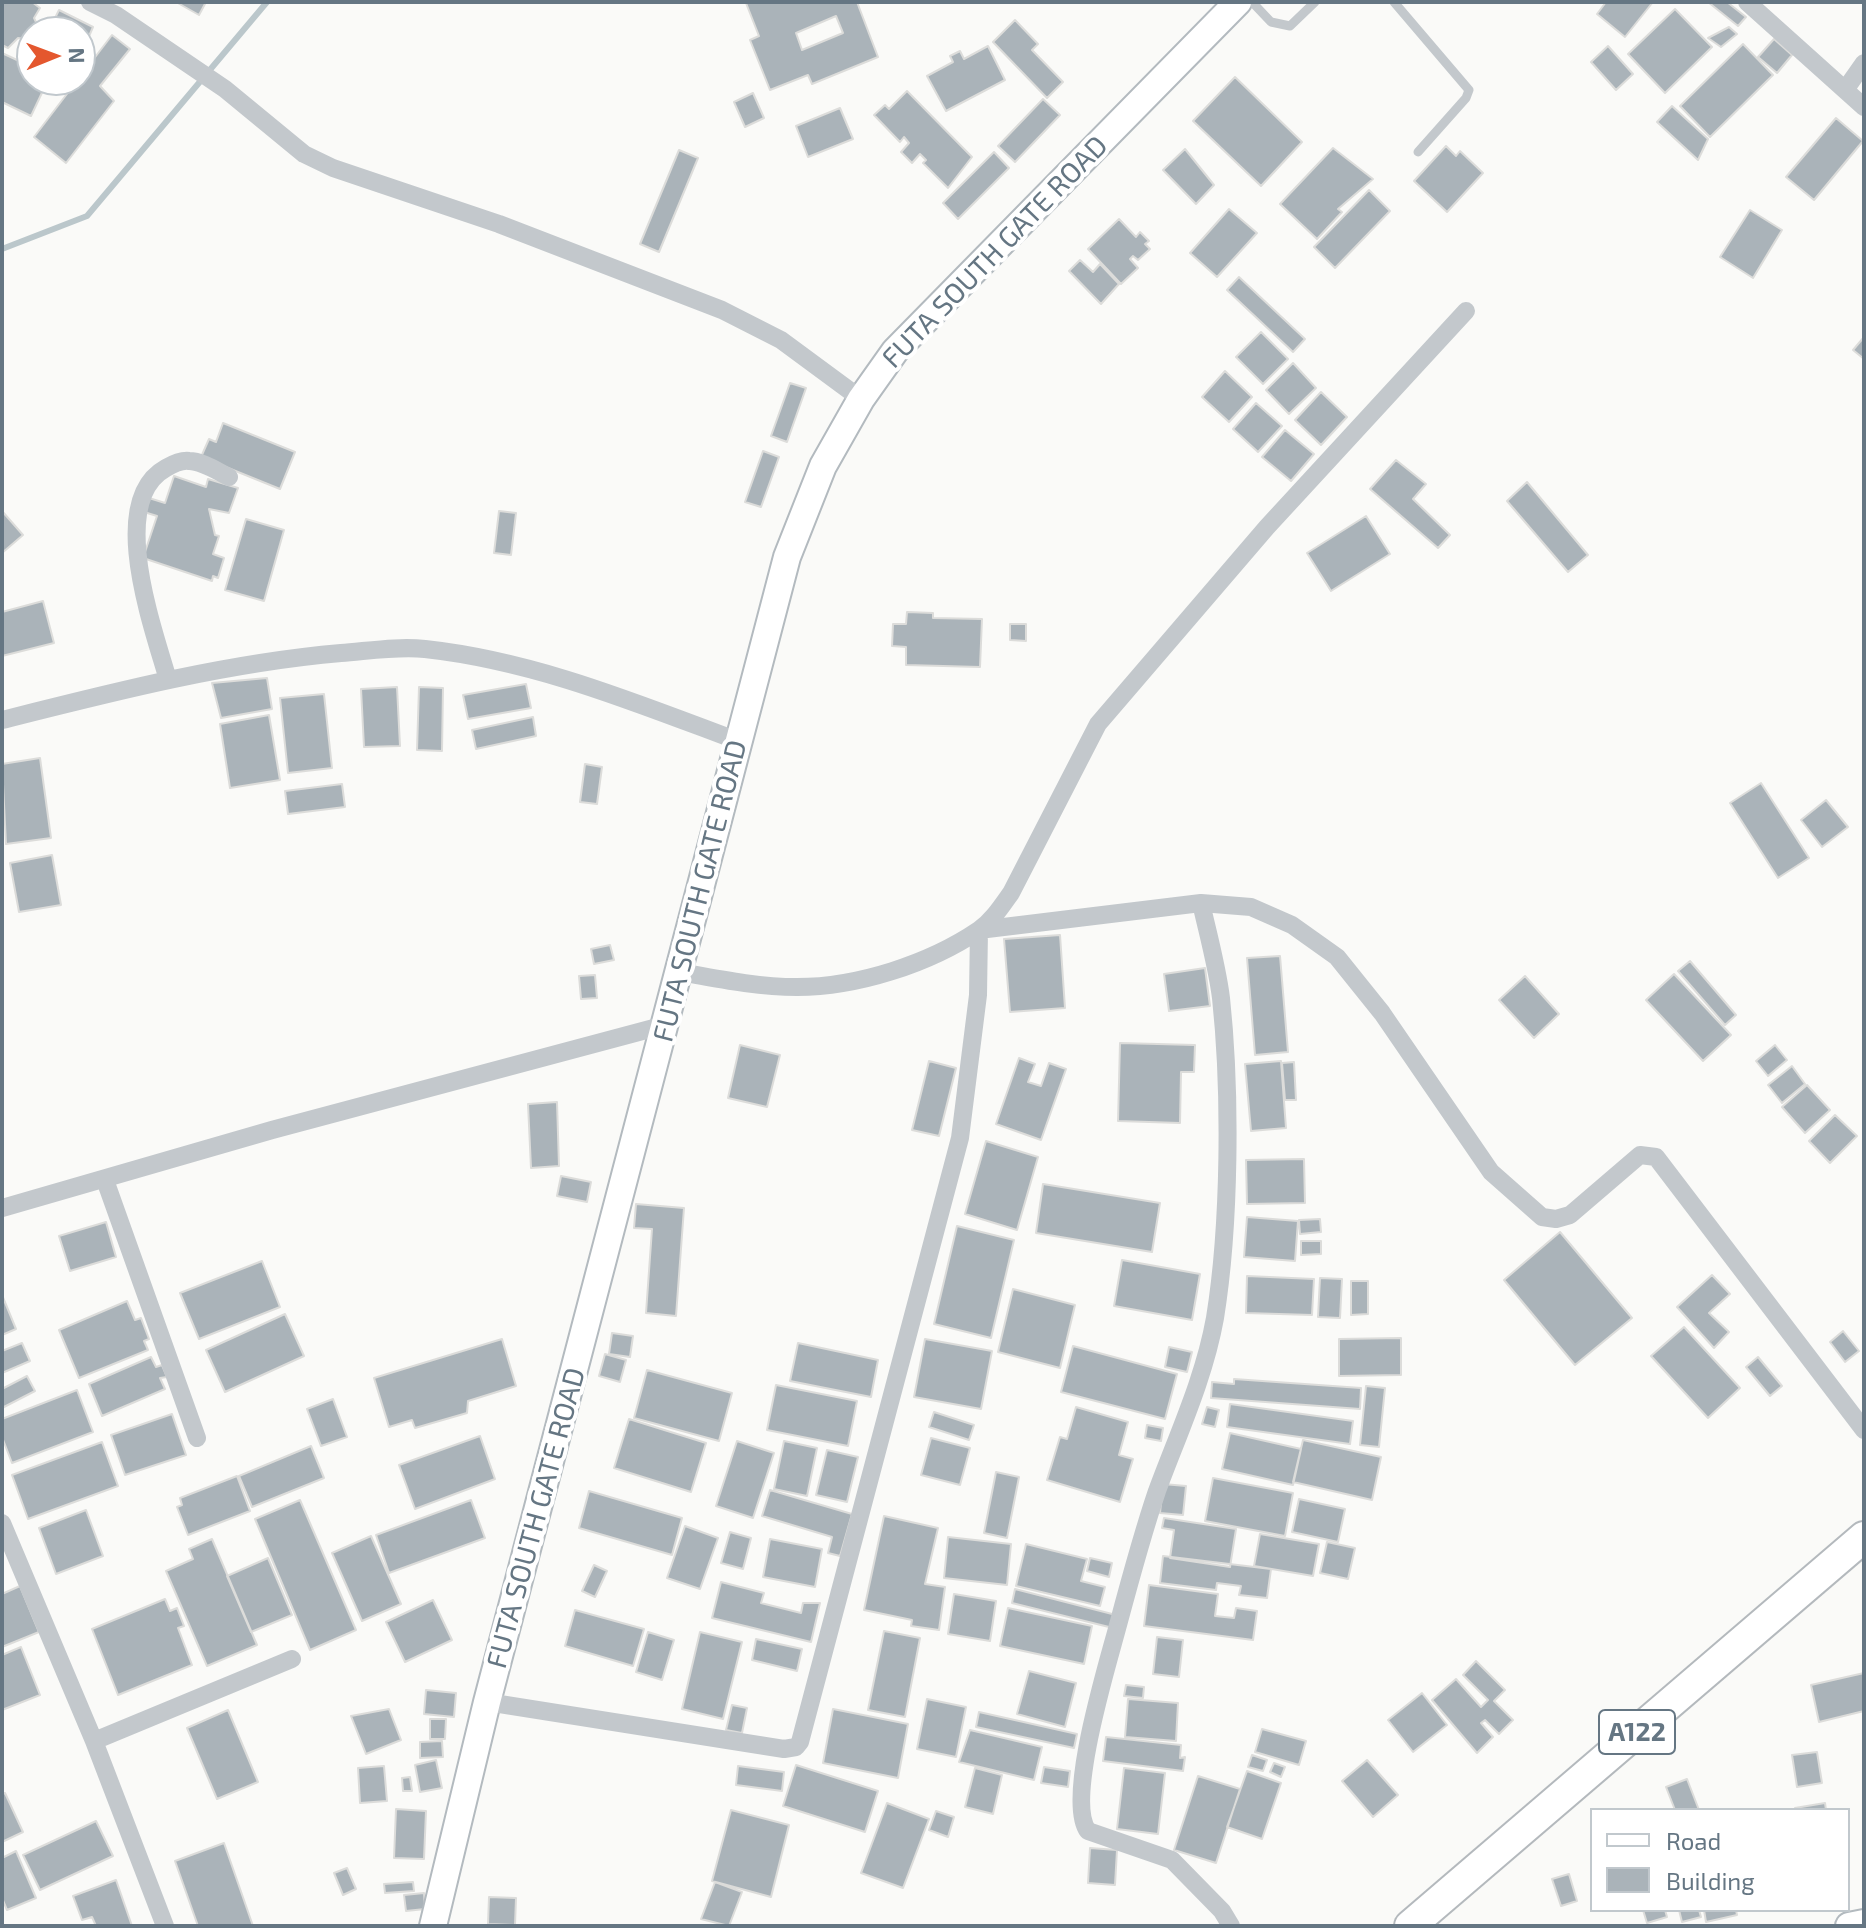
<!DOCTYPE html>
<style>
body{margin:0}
#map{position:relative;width:1866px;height:1928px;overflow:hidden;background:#fafaf8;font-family:"Exo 2",sans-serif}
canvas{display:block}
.frame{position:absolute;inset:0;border:4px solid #657683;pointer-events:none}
.legend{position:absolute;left:1590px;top:1808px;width:260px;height:104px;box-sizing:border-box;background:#fff;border:2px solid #c1c8cd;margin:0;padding:10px 14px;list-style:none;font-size:24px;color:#657683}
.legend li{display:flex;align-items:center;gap:16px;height:40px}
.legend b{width:40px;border:2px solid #c1c8cd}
.north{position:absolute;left:16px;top:16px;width:80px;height:80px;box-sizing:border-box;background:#fff;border:2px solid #c1c8cd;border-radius:50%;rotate:89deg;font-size:22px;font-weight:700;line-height:32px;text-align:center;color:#657683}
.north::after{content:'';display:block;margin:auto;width:28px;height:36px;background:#e4572e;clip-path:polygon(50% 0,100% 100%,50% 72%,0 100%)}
</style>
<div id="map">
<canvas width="1866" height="1928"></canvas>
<div class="frame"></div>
<ul class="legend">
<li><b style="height:10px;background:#fff"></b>Road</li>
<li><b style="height:22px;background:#aab3b9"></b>Building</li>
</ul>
<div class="north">N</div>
</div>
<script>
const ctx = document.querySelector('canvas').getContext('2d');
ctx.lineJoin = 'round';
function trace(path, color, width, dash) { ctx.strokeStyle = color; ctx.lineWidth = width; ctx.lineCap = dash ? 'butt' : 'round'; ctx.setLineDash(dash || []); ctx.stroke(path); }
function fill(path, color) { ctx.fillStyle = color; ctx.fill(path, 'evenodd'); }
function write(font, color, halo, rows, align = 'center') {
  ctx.font = font + ' "Exo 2",sans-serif'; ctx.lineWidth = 8; ctx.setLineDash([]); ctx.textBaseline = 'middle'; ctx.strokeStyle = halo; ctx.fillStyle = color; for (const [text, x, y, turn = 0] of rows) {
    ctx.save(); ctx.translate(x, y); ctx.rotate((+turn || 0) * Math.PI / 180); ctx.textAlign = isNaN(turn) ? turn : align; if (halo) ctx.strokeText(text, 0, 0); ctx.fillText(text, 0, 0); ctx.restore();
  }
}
trace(new Path2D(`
 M2,249L87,216L267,2`), '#bbc7cb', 6);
const building = new Path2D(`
 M2,2H32L40,8L34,18L37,24L25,39L18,38L8,48L2,45Z
 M176,2H206L199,15Z
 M840,2H857L878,57L812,84L808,75L770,90L750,40L759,36L746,3ZM836,16L843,33L802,50L796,33Z
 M1606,2H1653L1625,37L1597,14Z
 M1708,2H1727L1746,17L1738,26Z
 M1675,9L1712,47L1665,93L1628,54Z
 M59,10L93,27L80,57V32H48Z
 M1015,20L1038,44L1032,50L1063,82L1047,98L993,42Z
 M1729,27L1737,34L1721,47L1708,38Z
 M112,35L130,49L100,86L114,101L66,163L34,137Z
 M1774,39L1792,55L1777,73L1758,57Z
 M1743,44L1773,75L1710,137L1680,106Z
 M988,46L1005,80L946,111L927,76L953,62L950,56L960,51L964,59Z
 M1608,46L1633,74L1616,90L1591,62Z
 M2,53L32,67V80H48L31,116L2,102Z
 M1235,77L1302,142L1261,186L1193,121Z
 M907,91L972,157L948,188L923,163L926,160L920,154L912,163L901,152L909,143L904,137L900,142L874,115L885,105L889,109Z
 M753,93L764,118L745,127L734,102Z
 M1043,99L1060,115L1015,162L998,146Z
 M1672,106L1708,139L1698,160L1657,122Z
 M840,108L853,139L808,157L796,126Z
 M1836,118L1863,141L1814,200L1786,177Z
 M1446,146L1456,156L1460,151L1483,173L1447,212L1414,181Z
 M1333,148L1373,179L1338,209L1342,212L1317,239L1280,204Z
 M1185,149L1214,185L1196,204L1163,170Z
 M679,150L698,158L659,252L640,244Z
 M994,152L1009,168L958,219L943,203Z
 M1369,190L1390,211L1335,268L1314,247Z
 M1229,209L1257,233L1217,277L1190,253Z
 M1750,210L1782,230L1753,278L1720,257Z
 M1119,219L1136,237L1140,232L1149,241L1145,244L1150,249L1138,260L1133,256L1130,259L1138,268L1121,284L1088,249Z
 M1080,260L1093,272L1100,264L1119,284L1101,304L1069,271Z
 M1239,277L1305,339L1293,352L1227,290Z
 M1261,332L1288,359L1263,384L1236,357Z
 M1864,337V359L1853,350Z
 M1293,363L1316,388L1289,414L1266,390Z
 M1225,371L1252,397L1229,422L1202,397Z
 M790,383L806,388L787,442L771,436Z
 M1321,392L1347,417L1321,445L1295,420Z
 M1256,403L1282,426L1258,452L1233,429Z
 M223,423L295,452L280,489L201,457L209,439L216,442Z
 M1285,430L1314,454L1291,481L1262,457Z
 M763,451L779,457L761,507L745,502Z
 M1396,460L1426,484L1413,499L1450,535L1438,548L1370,489Z
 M174,476L206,487L208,479L238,488L229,513L209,509L215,535L219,536L213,554L224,558L218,578L213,576L212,581L143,558L157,516L144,512L149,498L165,503Z
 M1527,482L1588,555L1568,572L1507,501Z
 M2,511L23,535L2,553Z
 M499,511L516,513L511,555L494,553Z
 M1366,516L1390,554L1331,591L1307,553Z
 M246,519L284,530L264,601L225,590Z
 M43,601L54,643L2,656V612Z
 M907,612L933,613V618L982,619L980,667L906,665V647L892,646L893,624H906Z
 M1010,624H1026V641L1010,640Z
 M267,678L272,709L221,718L212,683Z
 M526,684L531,708L468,719L463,695Z
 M397,687L400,746L364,747L361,689Z
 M419,687L443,688L442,751L417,750Z
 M324,694L332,768L288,773L280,698Z
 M269,715L280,780L230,788L220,724Z
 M533,717L536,736L476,749L472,730Z
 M40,758L51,838L6,844L2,764Z
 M585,764L602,767L597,804L580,802Z
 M1761,783L1809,858L1778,878L1730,803Z
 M342,784L345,807L288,814L285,791Z
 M1826,800L1848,827L1822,847L1801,820Z
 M52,855L61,905L19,912L10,863Z
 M1060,935L1065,1008L1010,1012L1004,939Z
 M610,945L614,960L594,964L591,949Z
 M1280,956L1288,1052L1255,1055L1247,958Z
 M1690,961L1736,1015L1725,1025L1678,971Z
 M1205,968L1210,1006L1169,1011L1164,974Z
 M1674,974L1731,1035L1703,1061L1646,1000Z
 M595,975L597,998L581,999L579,976Z
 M1525,976L1559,1014L1534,1038L1499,1000Z
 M1120,1043L1195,1045L1194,1072H1181L1180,1123L1118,1121Z
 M740,1045L780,1055L767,1107L728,1098Z
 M1775,1045L1787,1060L1768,1076L1756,1061Z
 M1019,1058L1035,1064L1028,1082L1041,1086L1049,1063L1066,1069L1041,1140L996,1124Z
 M929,1061L956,1068L939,1136L912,1130Z
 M1281,1061L1286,1128L1251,1131L1245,1064Z
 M1294,1062L1296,1100H1285L1282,1063Z
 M1792,1066L1805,1084L1782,1103L1768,1085Z
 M1807,1085L1830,1110L1805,1133L1782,1107Z
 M557,1102L559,1166L531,1168L528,1104Z
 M1835,1115L1857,1136L1830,1163L1809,1141Z
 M986,1141L1038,1157L1017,1230L965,1214Z
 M1304,1159L1305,1203L1247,1204L1246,1160Z
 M561,1176L591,1182L587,1202L557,1196Z
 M1043,1184L1160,1203L1152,1252L1036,1233Z
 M636,1204L684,1208L676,1316L646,1313L652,1229L634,1228Z
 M1247,1217L1298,1221L1295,1261L1244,1257Z
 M1320,1219L1321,1232L1300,1234L1299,1220Z
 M106,1222L116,1257L70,1271L59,1236Z
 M957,1226L1014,1240L991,1338L934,1324Z
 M1560,1232L1632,1318L1575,1365L1504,1280Z
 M1301,1241H1321V1254L1301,1255Z
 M1122,1260L1200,1274L1192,1320L1114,1306Z
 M262,1261L280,1307L199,1339L180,1293Z
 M1712,1275L1730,1294L1709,1313L1729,1332L1714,1348L1677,1307Z
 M1247,1276L1314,1279L1312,1315L1246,1313Z
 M1320,1278L1342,1279L1340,1318L1318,1317Z
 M1351,1281H1368V1314L1351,1315Z
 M1013,1289L1075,1305L1060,1368L998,1352Z
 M2,1295L16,1329L2,1335Z
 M127,1301L135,1320L141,1318L149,1339L144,1341L148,1350L79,1378L59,1330Z
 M285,1314L304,1356L225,1392L206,1350Z
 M1684,1327L1740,1388L1708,1418L1651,1356Z
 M1843,1331L1859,1351L1845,1362L1830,1342Z
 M612,1333L633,1336L630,1357L609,1354Z
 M1401,1338V1375L1339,1376V1339Z
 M502,1339L516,1386L468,1401L467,1413L415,1428L412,1420L389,1427L374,1378Z
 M925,1339L992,1351L981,1409L914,1397Z
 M22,1343L30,1361L2,1373V1351Z
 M798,1343L878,1360L871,1397L790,1381Z
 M1073,1346L1177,1374L1165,1419L1061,1392Z
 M1169,1347L1192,1352L1187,1372L1165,1367Z
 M605,1354L626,1360L620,1382L599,1376Z
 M151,1357L156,1367L162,1365L167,1377L160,1378L165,1389L102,1416L89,1384Z
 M1758,1357L1782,1386L1770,1396L1746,1367Z
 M647,1370L732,1393L719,1441L634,1418Z
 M27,1376L35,1391L2,1408V1389Z
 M1234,1379L1361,1388L1360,1409L1211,1398L1212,1382L1234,1384Z
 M776,1385L857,1401L848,1446L767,1430Z
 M1366,1386L1385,1388L1379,1447L1360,1445Z
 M77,1390L93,1432L12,1463L2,1437V1419Z
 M333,1399L347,1437L321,1446L307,1409Z
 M1230,1404L1353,1421L1350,1444L1227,1427Z
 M1076,1407L1128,1422L1119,1455L1133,1459L1120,1502L1047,1480L1060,1437L1067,1439Z
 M1207,1407L1219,1410L1215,1427L1202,1424Z
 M934,1412L974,1425L969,1440L929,1427Z
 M172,1414L186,1455L125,1475L111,1435Z
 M629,1419L706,1443L691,1492L614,1468Z
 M1147,1425L1163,1428L1161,1441L1145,1438Z
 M1230,1433L1301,1449L1293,1485L1222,1469Z
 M480,1436L495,1479L415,1509L399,1465Z
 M931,1438L970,1448L960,1485L921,1475Z
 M1303,1440L1381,1457L1372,1500L1293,1482Z
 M737,1441L774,1453L753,1518L716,1506Z
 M784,1441L817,1448L807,1496L774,1489Z
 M102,1442L118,1486L28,1519L12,1475Z
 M311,1446L324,1478L252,1507L239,1476Z
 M827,1450L858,1457L847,1502L816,1495Z
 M996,1472L1019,1477L1007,1538L984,1533Z
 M237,1476L250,1511L188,1535L177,1507L182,1505L180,1498Z
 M1213,1478L1293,1493L1285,1536L1205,1521Z
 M1163,1484L1186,1486L1183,1515L1160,1513Z
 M770,1490L852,1514L840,1556L828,1553L832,1537L762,1516Z
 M589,1491L682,1518L672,1555L579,1528Z
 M1299,1499L1345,1509L1338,1542L1292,1532Z
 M300,1500L356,1630L310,1650L255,1519Z
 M471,1500L485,1538L389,1573L376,1535Z
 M86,1510L103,1556L56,1574L39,1528Z
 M884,1516L938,1528L925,1584L945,1587L939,1630L911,1626L912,1620L864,1610Z
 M1164,1518L1236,1529L1230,1567L1170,1558L1174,1530L1162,1528Z
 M685,1526L718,1538L700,1589L667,1578Z
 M730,1532L751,1538L743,1569L721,1563Z
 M1260,1534L1319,1544L1313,1576L1254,1566Z
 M371,1536L401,1604L362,1621L332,1553Z
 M948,1537L1011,1544L1007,1585L944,1578Z
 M212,1539L257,1645L207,1666L166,1571L193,1559L189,1549Z
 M770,1539L822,1549L815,1587L763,1577Z
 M1327,1542L1355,1548L1348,1579L1320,1573Z
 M1026,1544L1087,1559L1081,1581L1105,1587L1100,1606L1016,1586Z
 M1163,1556L1271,1569L1267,1598L1239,1595L1241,1586L1217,1583L1216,1590L1160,1583Z
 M268,1558L292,1615L251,1632L227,1576Z
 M1090,1558L1112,1563L1109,1577L1087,1571Z
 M594,1565L607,1571L595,1597L582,1591Z
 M721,1582L764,1593L761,1603L801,1613L803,1603H820L811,1642L712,1618Z
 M1149,1585L1218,1594L1215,1616L1234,1618L1236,1608L1257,1611L1253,1640L1144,1626Z
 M20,1586L39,1632L2,1647V1594Z
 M1015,1589L1116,1615L1113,1628L1012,1603Z
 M954,1594L996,1601L990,1641L948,1634Z
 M165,1599L170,1611L177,1608L184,1626L178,1628L192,1665L118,1695L92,1629Z
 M433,1600L452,1640L405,1662L386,1622Z
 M1008,1608L1092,1626L1084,1664L1000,1646Z
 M575,1610L644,1629L633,1666L565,1646Z
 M884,1631L920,1638L905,1717L868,1710Z
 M648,1632L674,1640L662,1680L636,1672Z
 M700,1632L742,1642L723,1719L682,1709Z
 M1157,1637L1183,1640L1179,1677L1153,1674Z
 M756,1639L802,1649L797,1671L752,1660Z
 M21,1647L40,1695L2,1710V1655Z
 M1476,1661L1505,1690L1494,1701L1513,1720L1499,1734L1485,1720L1481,1723L1493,1737L1477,1753L1432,1700L1456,1679L1481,1707L1488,1700L1463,1675Z
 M1029,1671L1076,1683L1065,1727L1017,1714Z
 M1864,1673V1711L1819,1722L1811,1685Z
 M1126,1685L1144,1687L1143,1698L1124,1696Z
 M426,1690L456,1693L454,1717L424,1714Z
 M1422,1693L1447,1725L1413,1752L1388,1720Z
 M927,1699L966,1707L956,1757L917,1749Z
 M1128,1699L1178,1703L1176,1741L1125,1737Z
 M732,1705L747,1708L742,1733L726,1730Z
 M389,1709L401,1740L366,1754L351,1716Z
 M833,1709L908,1724L898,1778L823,1763Z
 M228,1710L258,1782L217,1799L187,1728Z
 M979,1712L1077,1734L1074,1748L976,1727Z
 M430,1719H446L445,1739H430Z
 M1262,1729L1306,1741L1299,1765L1255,1752Z
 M970,1730L1042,1747L1034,1780L959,1762Z
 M1106,1737L1181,1745L1180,1758L1185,1757L1183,1771L1103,1761Z
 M442,1741L443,1757L420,1758V1742Z
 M1817,1752L1822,1783L1797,1787L1792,1755Z
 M1252,1755L1267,1760L1263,1771L1248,1767Z
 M436,1760L442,1788L420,1792L415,1765Z
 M1367,1760L1398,1795L1373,1817L1342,1781Z
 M1274,1763L1285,1767L1281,1777L1270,1772Z
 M796,1765L878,1791L865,1832L783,1806Z
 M384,1766L387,1801L360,1803L358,1768Z
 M738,1766L784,1772L782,1791L736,1785Z
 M1044,1767L1070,1771L1068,1787L1041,1783Z
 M975,1768L1002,1775L993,1814L965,1807Z
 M1124,1768L1165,1773L1158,1834L1117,1829Z
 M1247,1771L1281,1783L1262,1839L1227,1827Z
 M1198,1776L1240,1789L1216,1863L1174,1850Z
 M410,1777L412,1791H403L402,1778Z
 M1687,1779L1699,1810H1675L1666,1787Z
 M5,1793L23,1832L2,1842V1794Z
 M887,1803L929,1819L903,1888L861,1873Z
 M1825,1803L1826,1810H1795V1808Z
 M396,1809L426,1811L424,1859L394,1858Z
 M731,1810L789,1825L771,1897L712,1881Z
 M936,1811L954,1817L948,1837L929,1830Z
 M96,1821L113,1856L40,1890L23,1855Z
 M224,1843L253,1926H198L175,1861Z
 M1090,1848L1117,1850L1115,1885L1088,1883Z
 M16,1851L36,1898L7,1910L2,1898V1858Z
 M347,1868L356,1889L343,1895L334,1873Z
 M1569,1874L1577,1901L1561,1906L1552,1879Z
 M116,1880L132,1926H96L92,1917L82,1920L73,1896Z
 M413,1882L414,1891L385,1893L384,1884Z
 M715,1882L742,1892L729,1926L701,1919Z
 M424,1893L425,1909L406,1911L404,1895Z
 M489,1897L516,1898L515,1925L488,1924Z
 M1643,1910H1665L1667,1917L1647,1923Z
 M1679,1910H1699L1701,1917L1682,1922Z
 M1704,1910H1736L1737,1915L1706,1922Z`);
fill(building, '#aab3b9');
trace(building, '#dcdcda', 2);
const secondary = new Path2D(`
 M433,1926L487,1702L787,557L823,466L861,399L895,351L1238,2
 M1849,1926L1864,1923`);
const trunk = new Path2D(`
 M1410,1926L1864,1537`);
trace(secondary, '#b3babf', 30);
trace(trunk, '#b4b9bd', 34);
trace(new Path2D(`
 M1252,2L1271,22L1290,26L1315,2
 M1394,2L1469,90L1466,98L1418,152`), '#c3c8cc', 9);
trace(new Path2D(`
 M90,2L116,15L225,89L304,154L333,168L499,224L722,310L781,340L861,399
 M1747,2L1864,107
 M1845,90L1864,63
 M168,680C154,630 106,501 166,468C173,464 181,460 189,461C202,461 217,471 229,477
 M2,720C113,692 226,663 341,653C368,651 398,646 425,649C535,661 636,703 738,741
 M1201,903C1208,934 1217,966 1221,998C1231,1092 1230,1225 1215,1318C1204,1379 1178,1434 1157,1491C1142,1535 1130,1580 1118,1625C1108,1663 1065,1801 1088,1831L1172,1860L1222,1911L1231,1926
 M979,930L1201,903L1251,907L1292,925L1337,957L1382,1013L1491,1172L1542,1217L1556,1219L1570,1215L1640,1155L1656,1157L1864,1430
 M680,972C719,979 758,987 797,987C857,987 929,964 979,930C992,921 1001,907 1011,893L1098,724L1267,527L1466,311
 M105,1180L197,1438
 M2,1208L272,1130L665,1025
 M2,1523L94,1741L165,1926
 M487,1702L784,1749L796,1747L800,1742L960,1138L978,995L979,930
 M94,1741L292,1659`), '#c3c8cc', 18);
trace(secondary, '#fff', 26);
trace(trunk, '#fff', 30);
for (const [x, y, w] of [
 [1637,1732,76]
]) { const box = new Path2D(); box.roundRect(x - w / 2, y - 22, w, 44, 6); ctx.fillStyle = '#fff'; ctx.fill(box); trace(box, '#657683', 2); }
write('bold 26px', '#657683', null, [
 ["A122",1637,1732]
]);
write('28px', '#657683', '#fff', [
 ["FUTA SOUTH GATE ROAD",995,252,-46],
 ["FUTA SOUTH GATE ROAD",700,891,-76],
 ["FUTA SOUTH GATE ROAD",536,1518,-75]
]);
</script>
